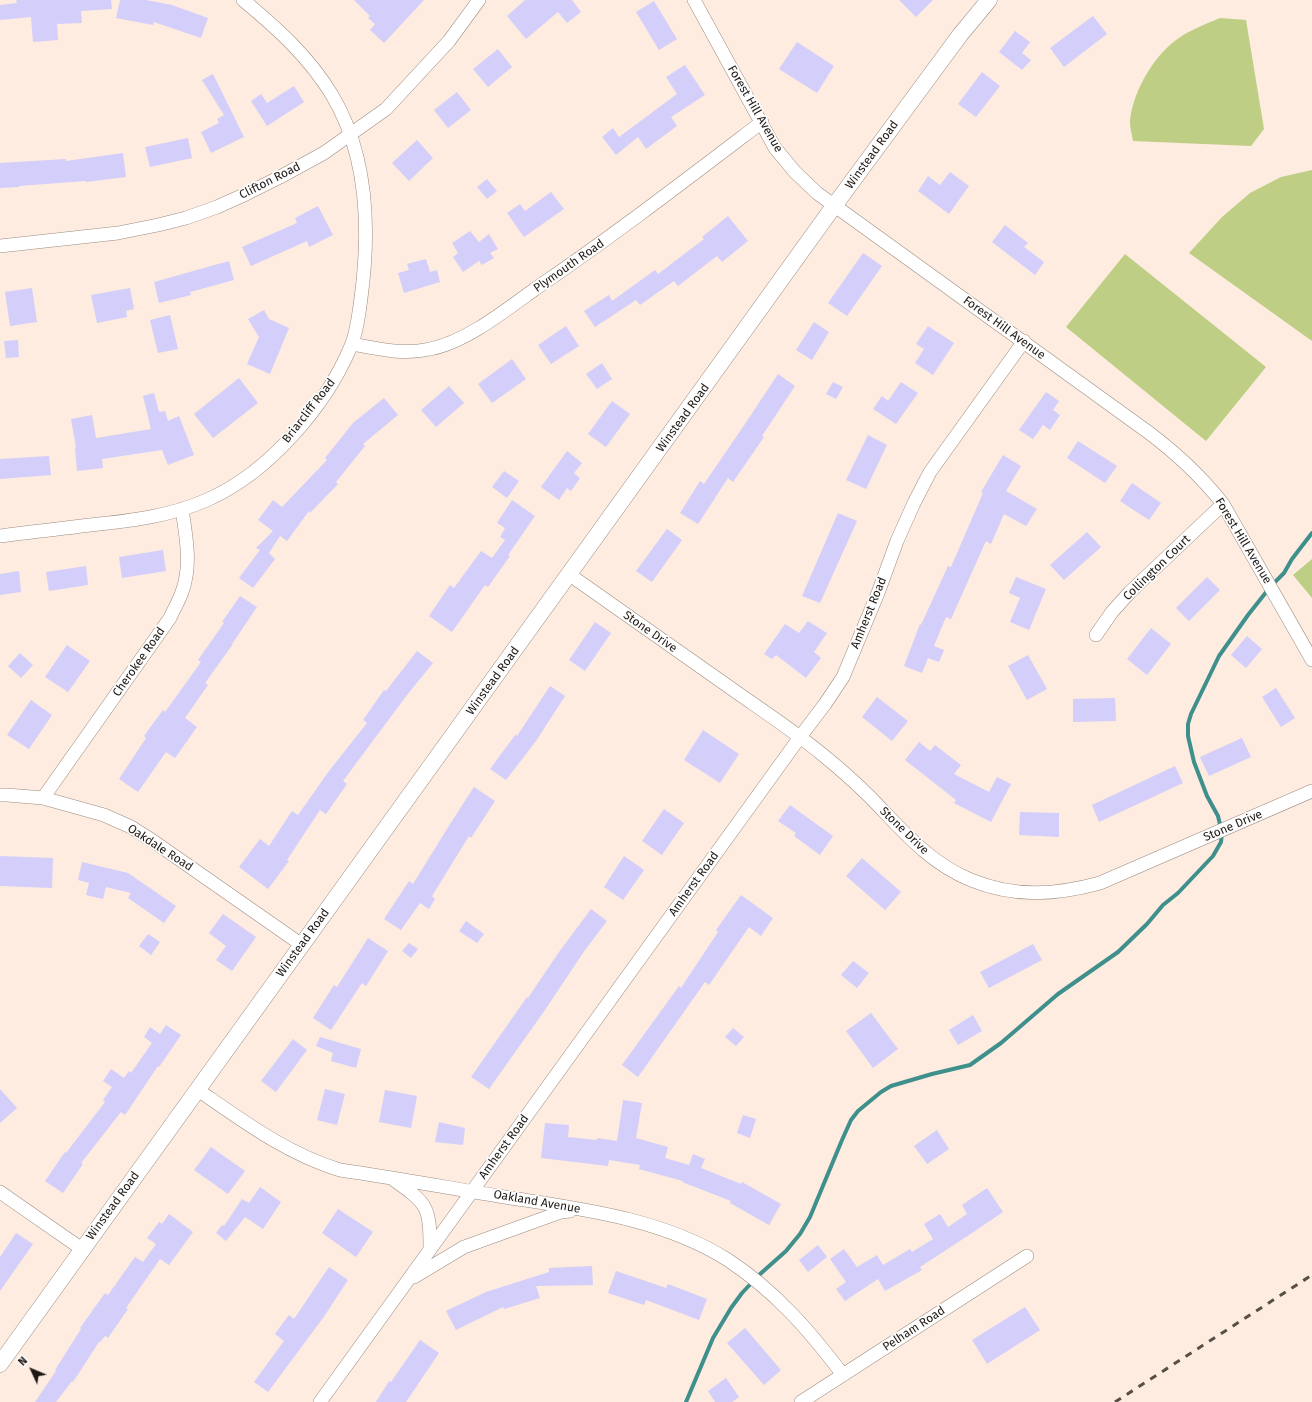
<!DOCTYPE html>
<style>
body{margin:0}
#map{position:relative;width:1312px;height:1402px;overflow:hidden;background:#fdecdf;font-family:"Fira Sans",sans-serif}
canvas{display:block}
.north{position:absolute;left:12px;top:1350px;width:40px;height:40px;-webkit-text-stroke:3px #fdfdfd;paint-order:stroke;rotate:314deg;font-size:11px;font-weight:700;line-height:16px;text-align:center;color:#1f1915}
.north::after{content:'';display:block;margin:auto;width:14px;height:18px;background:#1f1915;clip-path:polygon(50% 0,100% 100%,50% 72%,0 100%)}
</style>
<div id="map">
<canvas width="1312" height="1402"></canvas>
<div class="north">N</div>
</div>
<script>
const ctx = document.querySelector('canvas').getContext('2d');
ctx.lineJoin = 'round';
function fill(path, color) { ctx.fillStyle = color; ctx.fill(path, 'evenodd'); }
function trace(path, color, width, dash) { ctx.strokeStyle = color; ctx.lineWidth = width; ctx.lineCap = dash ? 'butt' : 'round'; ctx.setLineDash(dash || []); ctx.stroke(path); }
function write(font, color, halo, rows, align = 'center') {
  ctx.font = font + ' "Fira Sans",sans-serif'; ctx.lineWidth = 3.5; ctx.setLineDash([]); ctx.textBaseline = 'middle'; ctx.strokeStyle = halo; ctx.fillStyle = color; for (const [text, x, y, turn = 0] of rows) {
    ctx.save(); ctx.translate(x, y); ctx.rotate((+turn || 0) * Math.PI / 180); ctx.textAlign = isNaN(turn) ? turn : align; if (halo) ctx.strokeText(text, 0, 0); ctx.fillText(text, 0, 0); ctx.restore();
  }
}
fill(new Path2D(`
 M1220,18L1246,20L1264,129L1251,146L1133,141C1132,135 1130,128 1130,123C1131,96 1151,61 1171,44C1185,32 1203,25 1220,18Z
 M1312,170V341L1189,253L1222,217L1250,193L1281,177Z
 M1125,254L1266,367L1206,441L1066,327Z
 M1312,559V598L1293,575Z`), '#bece84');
trace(new Path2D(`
 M686,1402L713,1338L731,1308L742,1293L759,1275L786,1251L800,1234L810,1217L842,1140L851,1120L858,1111L881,1092L891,1086L932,1074L970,1065L1001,1043L1058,994L1118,952L1147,924L1163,905L1178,893L1213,856L1221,842L1222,833L1218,816L1207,796L1194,762L1188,736V724L1191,714L1219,656L1248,615L1271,586L1284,573L1292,559L1312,533`), '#3f8f8d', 4);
fill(new Path2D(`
 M16,0H111L112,9L81,11L82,23L57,24L58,40L33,42L31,17L0,20V5L17,3Z
 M120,0H146L172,5L208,18L201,38L154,22L153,25L116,18Z
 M354,0H424L384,43L370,30L375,24L368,18L370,16Z
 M525,0H572L581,12L567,23L558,12L526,39L507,16Z
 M899,0H933L916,17Z
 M654,1L677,39L659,50L636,12Z
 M1093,16L1107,34L1064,67L1050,48Z
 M1015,31L1030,42L1022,53L1031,60L1022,70L999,52Z
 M797,42L834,66L817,93L779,69Z
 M498,49L512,67L488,87L473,69Z
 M685,65L705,95L671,117L677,126L646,149L638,137L616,155L602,137L613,128L619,137L677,94L666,77Z
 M982,72L1000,86L976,117L958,104Z
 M213,74L244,137L211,153L201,132L219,123L217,119L224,115L202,80Z
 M294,86L304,102L267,126L251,101L261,94L267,103Z
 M457,92L471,110L448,128L434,110Z
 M188,138L192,158L150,167L145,147Z
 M417,140L433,158L409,181L392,163Z
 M123,153L126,177L86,182L85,181L19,186V187L0,188V163L66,159V161Z
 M950,172L969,186L949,214L918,191L928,176L940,185Z
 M487,179L497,191L487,199L477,187Z
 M551,192L564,209L524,237L507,213L520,204L525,211Z
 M318,206L333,235L309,247L307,241L251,266L242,247L297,223L295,218Z
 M728,216L748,241L722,262L717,256L678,286L674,281L640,305L636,300L595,327L584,311L609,295L612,301L655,270L658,274L704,239L702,237Z
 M1005,225L1028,243L1024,247L1044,262L1035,275L992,242Z
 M470,231L479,242L489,234L498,249L490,253L494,258L482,265L479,261L463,272L453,257L458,253L452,243Z
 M863,253L882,266L847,316L828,303Z
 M426,259L430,272L437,270L440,282L404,293L398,273L409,270L407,264Z
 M229,261L234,280L190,292L191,295L159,303L154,282Z
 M32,288L37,322L10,326L5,292Z
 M130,288L134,309L126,311L127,317L97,323L91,295Z
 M264,310L269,319L289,328L270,374L247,364L259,337L248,319Z
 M170,315L178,349L158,353L150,320Z
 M814,322L829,332L812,360L796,350Z
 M566,326L579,346L551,364L538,345Z
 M928,326L954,343L933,375L915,363L924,349L916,344Z
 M18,340L19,357L6,358L4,341Z
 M512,359L526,379L492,403L478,384Z
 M602,363L612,379L597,389L586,374Z
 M778,374L795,386L762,436L764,437L733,482L728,478L698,524L680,513L700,481L704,484L745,424Z
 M239,378L258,403L213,438L194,414Z
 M833,382L843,387L836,399L826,394Z
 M901,382L918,393L896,424L873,409L882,396L888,401Z
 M449,386L464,403L436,427L421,410Z
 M1046,392L1059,401L1053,410L1060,415L1050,430L1043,425L1033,439L1019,430Z
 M154,393L159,412L165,411L168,421L179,416L194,455L168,465L162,450L102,459L103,468L77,471L75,448L76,447L71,419L92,415L96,438L151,429L143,396Z
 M384,398L398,415L363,444L365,446L336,482L338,484L310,513L309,511L287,541L280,536L269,553L275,559L253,588L239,578L260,550L256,548L273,531L258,520L273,500L282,507L327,460L325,458L353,423Z
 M612,401L630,414L606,447L588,434Z
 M868,435L887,445L866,489L846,480Z
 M1078,441L1117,466L1105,483L1067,458Z
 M567,451L582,463L574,473L580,478L571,491L567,488L559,500L541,487Z
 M1003,455L1021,466L1006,491L1037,509L1026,526L1004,514L991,544L986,541L951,619L946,617L934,646L944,650L939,662L928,658L922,673L904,666L920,624L921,625L948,566L951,567L983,493L981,492Z
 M49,456L51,475L0,479V459Z
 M504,471L519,481L507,498L492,487Z
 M1132,483L1161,503L1149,520L1120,501Z
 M512,500L535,516L508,555L510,556L488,587L485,585L452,632L429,616L450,585L454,588L481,551L492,558L505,540L500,537L505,528L497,523Z
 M838,513L857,521L820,603L802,596Z
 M667,529L682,540L652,582L636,571Z
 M1087,532L1101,547L1064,580L1050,565Z
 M163,550L166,571L122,578L119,557Z
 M86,566L88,585L49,591L46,572Z
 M19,571L21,592L0,595V574Z
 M1016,577L1046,589L1029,630L1010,622L1020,598L1009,593Z
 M1207,577L1220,590L1189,621L1176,608Z
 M240,596L257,607L232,644H233L205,683L208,685L185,718L197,727L175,758L166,752L138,792L119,779L146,738L144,736L163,710L165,712L201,662L198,660L224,623L222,622Z
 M808,621L827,633L814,652L821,658L806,678L776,655L772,659L764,654L785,624L799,633Z
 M595,622L611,633L585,671L569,660Z
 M1151,628L1171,644L1147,675L1127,659Z
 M1247,636L1262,649L1246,668L1231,655Z
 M67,645L90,661L68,692L45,677Z
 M417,651L433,663L407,695L343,781L347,784L326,814L320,810L287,860L289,861L268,889L239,867L260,839L269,846L292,811L298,815L329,771L367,723L363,720L384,690L386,691Z
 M20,653L33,665L21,678L8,666Z
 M1028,655L1047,689L1027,700L1008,666Z
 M550,686L565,696L536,741L506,780L490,769L516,734L517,736Z
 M1276,688L1295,718L1281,727L1262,697Z
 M877,697L908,721L892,741L862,717Z
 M1115,698L1116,721L1073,722V699Z
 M31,700L52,715L29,749L7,735Z
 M703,730L739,754L720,783L684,760Z
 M1242,738L1251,757L1209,776L1200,757Z
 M919,742L930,751L935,745L961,765L954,774L989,792L997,777L1011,784L991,822L954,803L956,800L905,760Z
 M1175,766L1183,783L1099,822L1092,805Z
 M474,787L495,801L471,838L469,836L432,896L435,899L429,909L420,903L401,930L384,919L409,881L413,884L450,824Z
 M790,805L833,836L820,855L794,836L796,833L778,821Z
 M664,809L684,823L662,855L642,841Z
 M1020,812L1059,813V837L1019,835Z
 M0,856L53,858L52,888L0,886Z
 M624,856L644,870L623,900L604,887Z
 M862,858L901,892L885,910L846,876Z
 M82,862L128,873L176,906L164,923L128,898L131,893L106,887L103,899L86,895L89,883L78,880Z
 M741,895L773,918L761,936L749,927L709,985L705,982L638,1077L622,1065L679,986L681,988L718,932L716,930Z
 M591,909L607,921L585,950L545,1010L489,1089L471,1077L527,997L528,998L559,952Z
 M223,914L256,937L232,971L216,960L226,946L209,933Z
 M466,921L484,934L477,943L459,931Z
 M148,934L160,942L151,955L139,946Z
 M368,938L388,951L366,986L362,983L331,1030L313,1018L334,985L337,987Z
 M409,943L418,949L411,958L402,951Z
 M1033,944L1042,960L989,988L980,972Z
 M853,961L869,973L857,988L841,975Z
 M871,1013L898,1049L873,1068L846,1031Z
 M973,1015L982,1031L958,1045L949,1030Z
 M166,1025L181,1035L159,1067L158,1066L125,1115L121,1112L81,1163L83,1164L63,1193L45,1181L65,1152L66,1153L105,1102L103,1100L112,1087L103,1081L111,1069L124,1078L129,1071L131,1073L152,1043L144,1037L150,1027L160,1034Z
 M733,1028L744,1037L736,1046L725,1037Z
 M320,1037L361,1049L356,1068L331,1061L333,1053L316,1046Z
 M293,1039L307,1050L276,1092L261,1081Z
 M0,1089L17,1108L0,1123Z
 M325,1089L345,1094L337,1125L317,1120Z
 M385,1090L417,1096L411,1128L379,1122Z
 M623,1100L642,1103L636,1138L668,1147L665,1158L689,1165L693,1154L705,1159L701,1168L741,1184L742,1182L781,1204L769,1225L730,1203L731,1201L682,1182L683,1181L639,1169L640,1165L609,1160L608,1166L541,1158L545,1123L569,1125L568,1137L597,1140V1138L617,1141Z
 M743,1115L756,1119L750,1138L737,1133Z
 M439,1122L465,1128L463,1145L435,1142Z
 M937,1130L949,1149L927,1164L914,1146Z
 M211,1147L245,1171L228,1194L194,1170Z
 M260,1187L281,1202L263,1229L245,1217L226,1241L216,1233L222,1225L224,1226L242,1199L249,1203Z
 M987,1188L1003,1212L966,1237L920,1267L922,1270L885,1291L878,1279L845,1301L836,1289L846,1282L830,1259L844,1249L857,1267L877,1255L883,1265L910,1249L912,1252L933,1239L924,1224L940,1214L948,1227L967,1214L962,1205Z
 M338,1209L373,1232L356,1257L322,1233Z
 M169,1214L193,1232L169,1265L160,1259L126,1308L128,1309L108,1338L105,1336L100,1342H99L73,1382L72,1381L56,1402H35L56,1371L55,1370L81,1329L80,1328L105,1293L108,1295L135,1257L143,1262L156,1244L147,1238L159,1222L162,1224Z
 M16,1233L33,1244L0,1291V1257Z
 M818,1245L827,1257L808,1272L799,1260Z
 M592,1266L593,1285L536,1286L540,1298L504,1309L503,1307L456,1330L446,1311L486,1292L549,1272V1268Z
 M329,1267L348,1280L323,1318L268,1392L254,1382L284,1341L275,1334L289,1315L294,1319Z
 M616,1271L666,1288L668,1284L707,1299L699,1320L646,1300L644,1305L608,1293Z
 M1025,1307L1040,1330L987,1364L972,1340Z
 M745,1328L781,1370L764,1385L727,1343Z
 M420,1340L439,1353L406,1402H376L389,1381L391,1382Z
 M726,1378L739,1397L732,1402H715L708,1391Z`), '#d4cefb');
const minor = new Path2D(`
 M694,0L775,148L795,172L817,193L1148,432C1176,453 1201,476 1223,504L1312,660
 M0,246L118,233L158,225L186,218L217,207L246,194L280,177L324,153L386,109L449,41L479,0
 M352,344C378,349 404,355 430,349C466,342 506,310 535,289C613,236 687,179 762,122
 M0,536C30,532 60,529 90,525C130,521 172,516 209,499C269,472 326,406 351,346C357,332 359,313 361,298C370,231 368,155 332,95C309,57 277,28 243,0
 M570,575C624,613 678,651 732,689C763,711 794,731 823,755C839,768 856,783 871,798C902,830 929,863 971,880C1015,898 1056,895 1100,883L1312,791
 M1096,635L1112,612L1130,592L1223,504
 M0,795H7L43,798L104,815L131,827L153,841L302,945
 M43,798L170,618C174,609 179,601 182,592C192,565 186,537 182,509
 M198,1090C243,1121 287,1154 340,1170C395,1178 450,1188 505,1197C580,1209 662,1218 728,1260C775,1291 809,1330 843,1375
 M394,1180C428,1204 430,1207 430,1249
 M0,1192L82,1249
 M414,1277L464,1247L561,1212L570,1211
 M320,1402L800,737L825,704L843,677L878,593L897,541L914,503L930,472L1024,341
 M801,1402L1027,1256`);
const tertiary = new Path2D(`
 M0,1364L834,206L960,35L989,0`);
trace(minor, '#9b8b80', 14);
trace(tertiary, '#9b8b80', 17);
trace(minor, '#fff', 13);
trace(tertiary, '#fff', 16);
trace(new Path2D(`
 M1115,1402L1312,1275`), '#574e48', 3, [7, 7]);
write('12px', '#1f1915', '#fdfdfd', [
 ["Forest Hill Avenue",755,109,60],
 ["Winstead Road",872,155,-54],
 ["Clifton Road",270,181,-27],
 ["Plymouth Road",569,266,-35],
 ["Forest Hill Avenue",1004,328,36],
 ["Briarcliff Road",309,411,-52],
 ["Winstead Road",683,418,-54],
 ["Forest Hill Avenue",1243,541,59],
 ["Collington Court",1157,568,-44],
 ["Amherst Road",869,613,-68],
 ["Stone Drive",650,632,35],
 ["Cherokee Road",139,662,-55],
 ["Winstead Road",493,681,-54],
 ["Stone Drive",1233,826,-23],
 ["Stone Drive",904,831,44],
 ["Oakdale Road",160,848,33],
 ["Amherst Road",694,884,-54],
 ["Winstead Road",303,943,-54],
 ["Amherst Road",504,1147,-54],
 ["Oakland Avenue",537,1202,10],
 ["Winstead Road",113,1206,-54],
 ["Pelham Road",914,1329,-33]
]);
</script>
